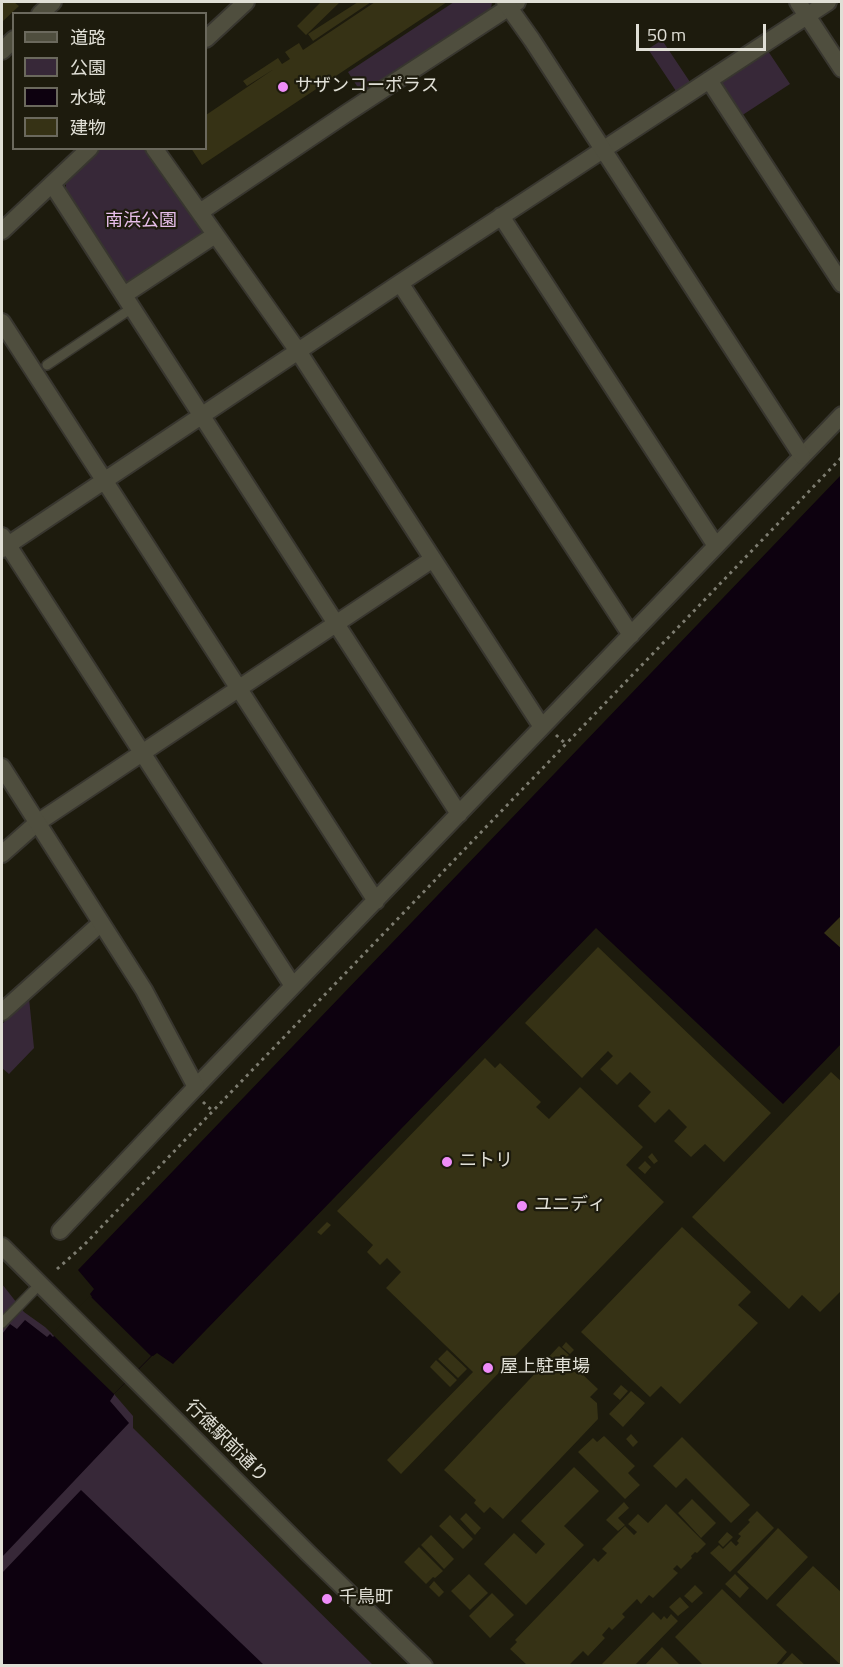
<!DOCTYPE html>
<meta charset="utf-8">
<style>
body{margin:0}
#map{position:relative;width:843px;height:1667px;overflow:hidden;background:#1d1b0d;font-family:"Titillium Web","Noto Sans JP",sans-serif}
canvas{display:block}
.frame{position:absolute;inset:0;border:3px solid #e0dfd6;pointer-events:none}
.legend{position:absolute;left:12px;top:12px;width:195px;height:138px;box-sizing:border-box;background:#1d1b0d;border:2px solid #6b695d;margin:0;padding:8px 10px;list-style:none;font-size:18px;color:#e0dfd6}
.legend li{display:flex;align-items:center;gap:12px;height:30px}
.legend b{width:30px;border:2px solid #6b695d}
.scale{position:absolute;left:636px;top:24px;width:130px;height:27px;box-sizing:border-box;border:3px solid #e0dfd6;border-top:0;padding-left:8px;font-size:18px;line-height:21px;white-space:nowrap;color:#e0dfd6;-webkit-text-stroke:4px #1d1b0d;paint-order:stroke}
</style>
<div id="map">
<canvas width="843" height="1667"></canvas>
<div class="frame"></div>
<ul class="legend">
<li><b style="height:8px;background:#4f4e3e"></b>道路</li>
<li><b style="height:16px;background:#372838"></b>公園</li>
<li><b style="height:16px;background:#0d010f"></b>水域</li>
<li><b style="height:16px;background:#363215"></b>建物</li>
</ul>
<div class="scale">50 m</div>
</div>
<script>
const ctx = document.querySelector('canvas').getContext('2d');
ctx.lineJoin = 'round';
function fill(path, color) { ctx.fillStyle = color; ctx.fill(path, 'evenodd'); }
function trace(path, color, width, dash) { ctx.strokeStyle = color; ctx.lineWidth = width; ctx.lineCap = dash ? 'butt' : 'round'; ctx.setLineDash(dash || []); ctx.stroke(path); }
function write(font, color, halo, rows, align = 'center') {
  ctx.font = font + ' "Titillium Web","Noto Sans JP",sans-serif'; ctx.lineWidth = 4.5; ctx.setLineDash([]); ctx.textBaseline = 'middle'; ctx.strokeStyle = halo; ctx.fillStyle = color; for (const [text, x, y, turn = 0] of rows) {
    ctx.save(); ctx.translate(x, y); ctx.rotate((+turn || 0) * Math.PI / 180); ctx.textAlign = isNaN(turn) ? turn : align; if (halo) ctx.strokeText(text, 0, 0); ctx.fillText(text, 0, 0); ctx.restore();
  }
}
fill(new Path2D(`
 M454,2H492L491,9L362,94L348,72Z
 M662,40L690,82L676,91L648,49Z
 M766,48L790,84L741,116L720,85L722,76Z
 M100,149H144L202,229L203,237L134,282H126L66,190V181Z
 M29,998L34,1048L9,1074L2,1068V1024Z
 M2,1284L24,1312L45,1327L114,1394L133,1416V1428L373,1665H2Z`), '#372838');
fill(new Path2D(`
 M841,475V1044L783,1104L596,928L173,1364L157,1353L153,1356H152L114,1394V1395L110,1401L129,1423L2,1557V1334L10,1324L17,1329L25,1320L47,1337L50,1334L53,1337L92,1297L90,1294L94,1289L78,1270Z
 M81,1490L264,1665H2V1573Z`), '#0d010f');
fill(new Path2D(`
 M90,1296L151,1356L114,1394L52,1334Z`), '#1d1b0d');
fill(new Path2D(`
 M2,2H14L19,6L2,22Z
 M321,2H340L306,35L297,26Z
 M358,2H371L313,41L308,34Z
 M375,2H447L202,165L191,148H206V115L274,69L247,86L243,81L278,58L282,64L290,59L285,52L299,43L303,50Z
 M842,915V949L824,933Z
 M598,947L771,1113L724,1162L705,1144L691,1157L674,1141L687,1127L669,1109L655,1123L638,1106L651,1092L630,1072L617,1085L600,1069L613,1056L608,1051L582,1078L525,1023Z
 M485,1058L495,1068L500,1063L541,1102L536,1107L549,1119L580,1087L643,1147L626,1165L664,1202L401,1474L387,1460L473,1372L386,1288L401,1272L387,1258L380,1265L367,1252L373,1245L337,1211Z
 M831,1072L842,1082V1290L820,1312L802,1295L789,1309L692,1217Z
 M652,1153L658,1161L654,1164L648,1157Z
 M645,1161L651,1167L645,1174L638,1168Z
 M327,1222L331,1225L321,1235L317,1232Z
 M682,1227L751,1292L738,1305L758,1323L680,1404L661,1386L650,1397L581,1332Z
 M566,1342L574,1350L570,1354L562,1347Z
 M559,1346L569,1355L563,1361L577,1374L579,1371L598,1389L590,1397L597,1403L598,1419L503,1519L490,1507L484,1513L474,1503L476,1500L444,1470L544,1364L543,1363Z
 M447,1350L467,1369L458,1378L438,1359Z
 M436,1360L457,1380L450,1387L430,1367Z
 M621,1385L628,1391L620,1400L613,1394Z
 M631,1391L645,1403L623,1427L609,1414Z
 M631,1434L638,1442L633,1447L626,1439Z
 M604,1436L635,1466L628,1473L640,1485L625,1499L578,1452L593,1438L597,1442Z
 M682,1437L750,1505L731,1523L686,1478L676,1488L653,1466Z
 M574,1467L599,1491L564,1526L584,1545L526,1605L484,1564L514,1533L536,1554L545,1544L521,1521Z
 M692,1499L716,1523L701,1538L678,1513Z
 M624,1502L629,1508L618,1518L625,1525L618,1531L606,1520Z
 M666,1504L706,1544L697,1553L695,1552L691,1556L692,1558L681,1569L677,1565L673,1569L678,1573L653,1598L649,1595L641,1604L637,1599L622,1614L625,1617L612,1630L609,1627L602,1635L605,1638L588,1656L583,1651L570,1664L572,1666H528L510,1649L517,1642L515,1640L594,1558L598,1562L607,1553L602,1549L625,1526L634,1535L637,1532L628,1524L638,1514L648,1523Z
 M757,1511L774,1528L730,1572L710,1553L719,1545L723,1549L731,1541L736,1546L739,1543L737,1541L741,1536L738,1534L750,1522L748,1520Z
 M466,1513L481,1528L475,1535L460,1519Z
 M450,1515L473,1539L463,1549L439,1526Z
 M778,1528L808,1557L767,1600L737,1572Z
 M727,1532L733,1537L723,1547L718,1542Z
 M431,1535L454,1559L444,1569L421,1545Z
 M419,1547L443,1571L435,1578L433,1577L426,1584L404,1562Z
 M813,1566L842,1593V1666L776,1605Z
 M469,1574L488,1593L470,1610L451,1591Z
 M735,1574L749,1588L740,1598L725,1584Z
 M434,1581L444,1592L439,1597L429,1587Z
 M695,1585L703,1593L692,1603L684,1596Z
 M722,1589L787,1652L775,1666H704L675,1637Z
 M492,1593L514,1615L490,1638L469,1616Z
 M680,1597L689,1607L678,1616L669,1607Z
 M653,1612L661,1620L664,1616L667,1619L671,1614L678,1621L634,1666H600Z
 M662,1647L681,1666H644Z
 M792,1653L806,1666H780Z`), '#363215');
const service = new Path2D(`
 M47,365L132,308
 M2,1323L40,1284`);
const minor = new Path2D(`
 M798,2L842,69
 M206,39L246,2
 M709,80L842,284
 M154,148L298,351L542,727
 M52,184L459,814
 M200,212L347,113L517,2
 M501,216L716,546
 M2,231L90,148
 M400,283L631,635
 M124,295L215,235
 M2,322L376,901
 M2,536L293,986
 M2,549L400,283L828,2
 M2,854L37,823L433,559
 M2,1012L101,923
 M196,1087L842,415`);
const tertiary = new Path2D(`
 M505,2L532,40L802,456
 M40,14L53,2
 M2,51L14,39
 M2,767L144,990L196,1087L60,1231
 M2,1246L308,1553L424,1666`);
trace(service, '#38362f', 12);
trace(minor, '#38362f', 20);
trace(tertiary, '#38362f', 20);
trace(new Path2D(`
 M556,735L566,744
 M203,1102L213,1111
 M57,1269L84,1245L842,457`), '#7d7c70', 3, [3, 4.5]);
trace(service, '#4f4e3e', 9);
trace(minor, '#4f4e3e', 16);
trace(tertiary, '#4f4e3e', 16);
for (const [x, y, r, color] of [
 [283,87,6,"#ee8cf8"],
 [447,1162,6,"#ee8cf8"],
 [522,1206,6,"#ee8cf8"],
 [488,1368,6,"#ee8cf8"],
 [327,1599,6,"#ee8cf8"]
]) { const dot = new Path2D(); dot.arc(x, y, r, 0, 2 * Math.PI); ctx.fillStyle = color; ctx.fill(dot); trace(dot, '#1d1b0d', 2); }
write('18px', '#e0dfd6', '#1d1b0d', [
 ["サザンコーポラス",295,87],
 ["ニトリ",459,1162],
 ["ユニディ",534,1206],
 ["屋上駐車場",500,1368],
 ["千鳥町",339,1599]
], 'left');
write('18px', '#e7beea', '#1d1b0d', [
 ["南浜公園",141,222]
]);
write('18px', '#e0dfd6', '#1d1b0d', [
 ["行徳駅前通り",226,1442,45]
]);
</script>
